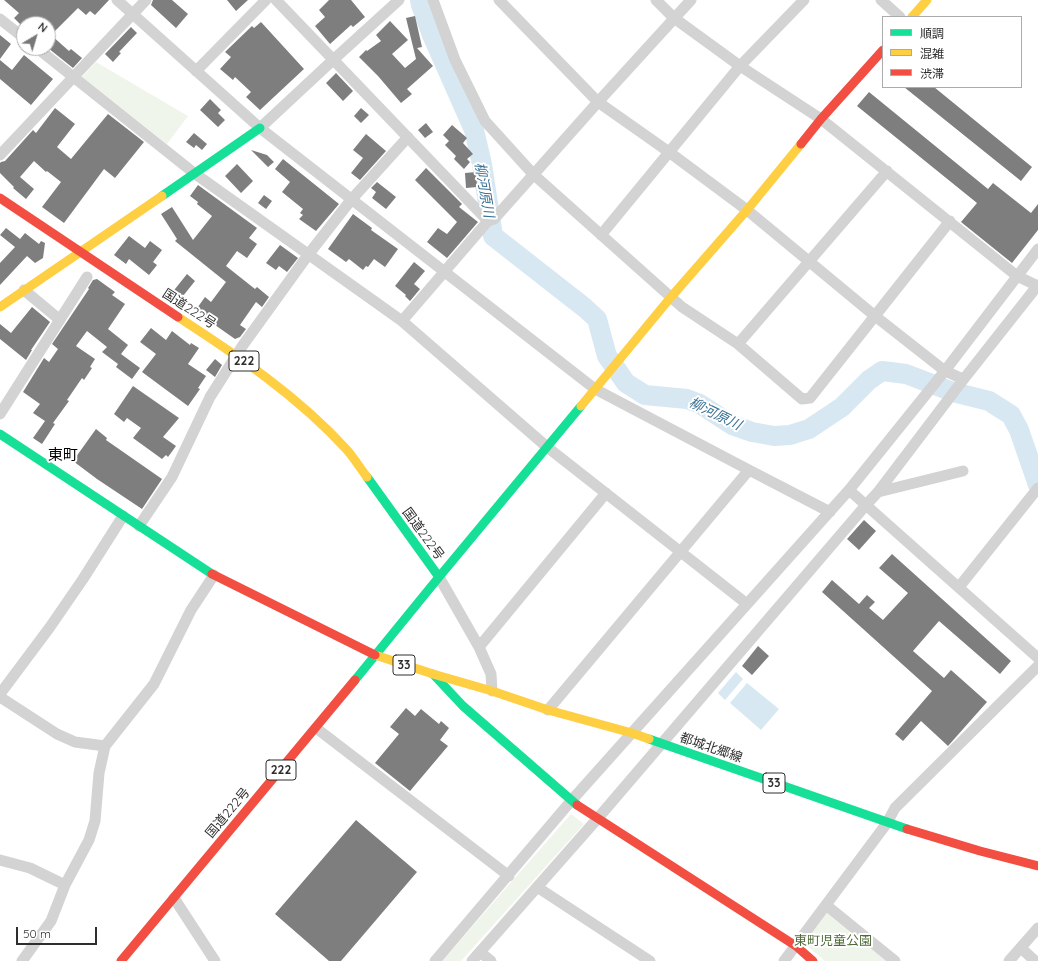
<!DOCTYPE html>
<meta charset="utf-8">
<style>
body{margin:0}
#map{position:relative;width:1038px;height:961px;overflow:hidden;background:#fff;font-family:Quicksand,"Noto Sans JP",sans-serif}
canvas{display:block}
.legend{position:absolute;left:882px;top:16px;width:140px;height:72px;box-sizing:border-box;background:#fff;border:1px solid #ababab;margin:0;padding:5px 7px;list-style:none;font-size:12px;color:#2e2e2e}
.legend li{display:flex;align-items:center;gap:8px;height:20px}
.legend b{width:20px;border:1px solid #ababab}
.north{position:absolute;left:16px;top:16px;width:40px;height:40px;box-sizing:border-box;background:#fff;border:1px solid #ababab;border-radius:50%;rotate:38deg;font-size:11px;font-weight:700;line-height:16px;text-align:center;color:#2e2e2e}
.north::after{content:'';display:block;margin:auto;width:14px;height:18px;background:#777;clip-path:polygon(50% 0,100% 100%,50% 72%,0 100%)}
.scale{position:absolute;left:16px;top:927px;width:81px;height:18px;box-sizing:border-box;border:2px solid #2e2e2e;border-top:0;padding-left:5px;font-size:12px;line-height:14px;white-space:nowrap;color:#2e2e2e;-webkit-text-stroke:3px #fff;paint-order:stroke}
</style>
<div id="map">
<canvas width="1038" height="961"></canvas>
<ul class="legend">
<li><b style="height:5px;background:#16e098"></b>順調</li>
<li><b style="height:5px;background:#ffcf43"></b>混雑</li>
<li><b style="height:5px;background:#f24e42"></b>渋滞</li>
</ul>
<div class="north">N</div>
<div class="scale">50 m</div>
</div>
<script>
const ctx = document.querySelector('canvas').getContext('2d');
ctx.lineJoin = 'round';
function fill(path, color) { ctx.fillStyle = color; ctx.fill(path, 'evenodd'); }
function trace(path, color, width, dash) { ctx.strokeStyle = color; ctx.lineWidth = width; ctx.lineCap = dash ? 'butt' : 'round'; ctx.setLineDash(dash || []); ctx.stroke(path); }
function write(font, color, halo, rows, align = 'center') {
  ctx.font = font + ' Quicksand,"Noto Sans JP",sans-serif'; ctx.lineWidth = 4; ctx.setLineDash([]); ctx.textBaseline = 'middle'; ctx.strokeStyle = halo; ctx.fillStyle = color; for (const [text, x, y, turn = 0] of rows) {
    ctx.save(); ctx.translate(x, y); ctx.rotate((+turn || 0) * Math.PI / 180); ctx.textAlign = isNaN(turn) ? turn : align; if (halo) ctx.strokeText(text, 0, 0); ctx.fillText(text, 0, 0); ctx.restore();
  }
}
fill(new Path2D(`
 M96,62L188,116L167,144L82,77Z
 M571,814L584,824L461,961H442Z
 M830,912L889,961H825L806,945L805,941L826,913Z`), '#f0f5eb');
fill(new Path2D(`
 M736,672L743,679L725,700L718,693Z
 M747,683L779,709L761,730L730,703Z`), '#d7e8f2');
trace(new Path2D(`
 M420,0L421,5L432,35L474,130L482,164L493,236L585,308L597,319L607,356L626,383L645,395L687,399L700,404L732,425L752,432L774,436L790,435L809,429L842,407L869,380L882,371L906,374L953,392L989,401L1011,415L1019,430L1038,485`), '#d7e8f2', 20);
fill(new Path2D(`
 M4,0H109L95,15L90,11L86,15L78,8L51,35L69,51L71,49L82,58L73,68L48,48V24H23L22,26L14,18L19,13Z
 M153,0H172L188,14L176,28L151,5Z
 M227,0H248L236,11Z
 M329,0H351L365,17L353,27L351,25L330,44L315,26L325,17L319,10Z
 M415,16L422,47L417,48L433,66L407,89L412,94L401,103L378,76L359,57L366,50L367,51L381,41L376,35L390,21L408,40L392,54L405,68L416,59L406,18Z
 M261,22L304,69L260,110L246,97L251,92L235,77L233,80L220,69L231,57L225,52L252,26L254,28Z
 M131,27L137,33L119,52L121,53L113,62L105,54Z
 M0,35L11,44L0,59Z
 M24,55L53,79L31,105L0,79V60L12,70Z
 M336,73L353,91L343,101L326,83Z
 M904,87H934L1032,167L1021,181Z
 M869,92L988,189L993,183L1031,213L1038,204V230L1012,263L961,222L977,203L857,106Z
 M210,99L221,110L218,113L225,120L218,127L200,110Z
 M55,108L75,124L57,147L71,159L108,114L144,142L115,178L104,169L64,223L42,207L61,182L47,171L46,172L34,161L20,177L34,189L26,199L13,188L14,187L0,173V163L1,162L5,161L33,130L36,133Z
 M361,108L369,115L361,123L354,116Z
 M426,123L433,132L425,138L418,130Z
 M452,125L467,138L463,143L473,154L467,159L470,162L464,169L454,159L456,156L445,145L449,141L443,135Z
 M194,133L207,144L202,150L196,145L194,148L186,142Z
 M366,134L386,151L360,180L351,173L363,158L353,150Z
 M251,150L267,155L274,162L268,167Z
 M283,159L339,204L316,231L299,219L303,215L300,213L303,209L282,192L290,182L275,169Z
 M237,164L253,181L241,193L225,176Z
 M426,168L462,204L459,207L478,222L447,258L427,242L438,228L447,234L457,222L415,180Z
 M476,172L477,187L466,188L465,173Z
 M377,182L396,197L386,209L372,198L376,192L371,188Z
 M198,185L257,228L249,238L257,244L247,258L237,251L226,266L255,289L257,287L269,297L262,307L256,302L240,325L246,329L240,337L235,339L195,311L205,297L211,302L226,282L175,241L177,239L161,214L172,207L193,240L212,216L197,204L198,202L190,196Z
 M264,195L272,201L266,209L258,203Z
 M353,214L372,228L371,230L398,249L385,267L374,259L368,267L366,266L363,270L349,259L346,262L328,249Z
 M6,228L20,239L25,233L39,244L41,241L45,243L43,258L35,263L27,256L0,285V263L15,247L0,235Z
 M129,236L145,248L150,241L162,250L153,262L157,265L149,275L129,259L126,264L114,255Z
 M280,245L298,258L287,272L279,266L276,270L266,263Z
 M414,262L425,271L414,284L420,289L410,301L405,296L406,295L395,286Z
 M187,274L195,281L179,301L171,294Z
 M97,279L115,292L112,295L125,304L108,329L128,345L121,354L140,368L132,379L116,367L118,364L102,352L107,347L87,331L76,346L95,359L90,367L92,368L84,380L82,378L67,400L69,401L53,423L55,424L42,444L33,438L45,421L33,413L40,404L23,392L44,358L49,362L58,349L52,344L89,289L88,288L93,280Z
 M32,307L50,322L31,350H32L26,360L0,339V324L11,333Z
 M151,328L166,340L172,331L190,345L191,343L199,348L188,364L206,376L198,388L200,389L188,406L142,372L156,354L140,342Z
 M215,359L222,365L215,377L206,370Z
 M133,386L179,418L163,437L176,446L168,457L166,455L162,459L133,438L141,428L127,418L124,422L114,414Z
 M96,429L107,438L106,440L162,479L142,509L97,479L73,461Z
 M864,520L876,531L859,550L847,539Z
 M892,554L1011,661L1000,674L939,621L913,651L944,678L951,670L987,702L948,746L921,721L903,741L895,734L932,691L822,592L832,580L859,604L867,595L875,602L869,608L883,620L908,593L879,568Z
 M758,646L769,656L752,675L742,666Z
 M406,708L415,716L421,709L439,724L441,721L449,728L440,740L448,746L410,791L375,763L399,734L390,727Z
 M356,820L417,872L341,961H329L275,914Z`), '#7e7e7e');
trace(new Path2D(`
 M117,0L260,128L595,389L749,470L830,512
 M276,0L488,221
 M433,0L455,60L485,121L533,174L682,307L738,344L802,399L810,398L950,221
 M499,0L598,102L669,152L747,210L875,316L945,371L963,379
 M656,0L674,18L740,66L821,119L1017,276L1038,286
 M881,0L900,17
 M0,19L24,38
 M37,48L194,173L402,321L547,447L747,604
 M196,71L266,0
 M260,128L333,60L399,0
 M0,155L146,0
 M601,235L740,66L804,0
 M24,290L60,320
 M402,321L488,221L494,219L598,102L691,0
 M738,344L887,171
 M0,414L87,277
 M849,490L1038,658
 M878,492L963,471
 M139,526L172,477L210,397L243,345L308,255L351,200L408,137
 M439,577L479,647L491,674L492,691
 M959,587L1038,488
 M479,647L606,493
 M0,694L50,627L83,579L123,516
 M0,697L57,734L75,742L105,746
 M548,710L749,470
 M316,728L509,876
 M0,860L30,868L65,885
 M537,887L650,961
 M174,898L215,961
 M826,905L895,961
 M1021,948L1035,961
 M480,952L491,961
 M22,961L51,921L65,885L89,840L95,821L99,773L105,746L154,684L191,610L214,575
 M435,961L571,801L849,490L944,372L1038,249
 M472,961L598,818L866,505L878,492L963,380L1038,285
 M784,961L887,823L895,808L1038,666
 M1009,961L1038,928`), '#d3d3d3', 11);
trace(new Path2D(`
 M162,196L260,128
 M0,434L212,574
 M439,577L581,406
 M433,674L463,706L577,805
 M355,680L439,577L367,477
 M649,739L907,829`), '#16e098', 9);
trace(new Path2D(`
 M912,17L927,0
 M0,307L162,196
 M178,317C238,356 298,396 347,450C354,458 360,468 367,477
 M581,406L671,297L747,210L801,144
 M375,655L433,674L492,691L548,710L632,733L649,739`), '#ffcf43', 9);
trace(new Path2D(`
 M801,144L821,119L883,50
 M0,198L178,317
 M212,574L375,655
 M577,805L796,946L813,961
 M907,829L980,851L1038,866
 M121,961L355,680`), '#f24e42', 9);
for (const [x, y, w] of [
 [244,361,30],
 [404,665,22],
 [281,770,30],
 [774,783,22]
]) { const box = new Path2D(); box.roundRect(x - w / 2, y - 10, w, 20, 3); ctx.fillStyle = '#fff'; ctx.fill(box); trace(box, '#2e2e2e', 1); }
write('bold 12px', '#2e2e2e', null, [
 ["222",244,361],
 ["33",404,665],
 ["222",281,770],
 ["33",774,783]
]);
write('13px', '#2e2e2e', '#fff', [
 ["国道222号",189,309,33],
 ["国道222号",423,534,54],
 ["都城北郷線",711,748,19],
 ["国道222号",228,813,-50]
]);
write('13px', '#516b3a', '#fff', [
 ["東町児童公園",833,941]
]);
write('italic 14px', '#3a7092', '#fff', [
 ["柳河原川",484,190,80],
 ["柳河原川",715,414,26]
]);
write('15px', '#000', '#fff', [
 ["東町",63,455]
]);
</script>
